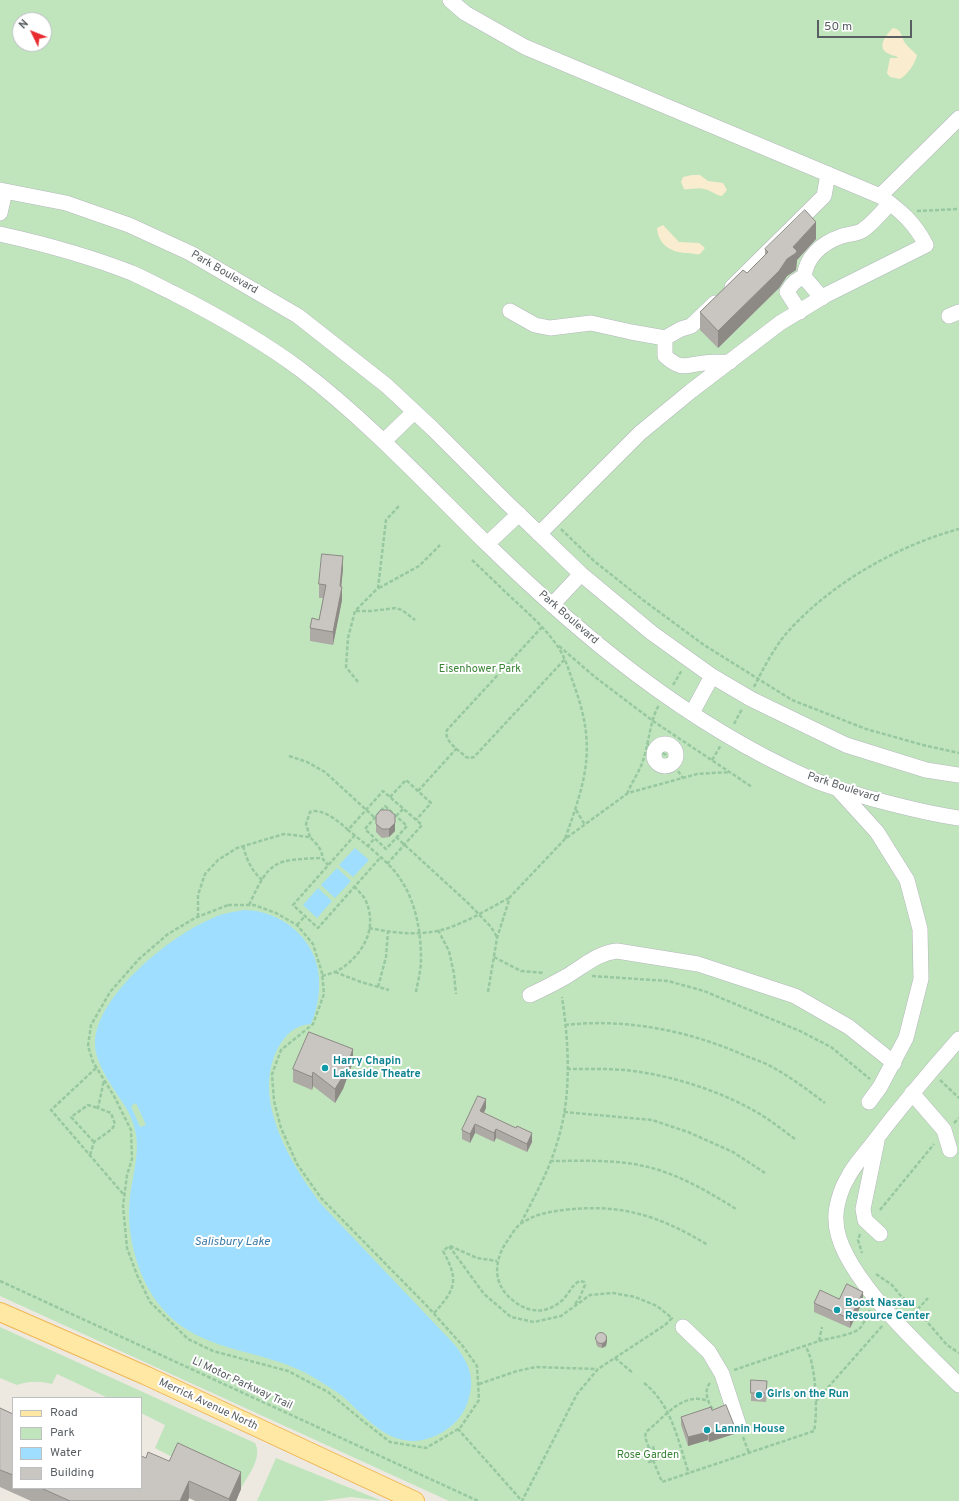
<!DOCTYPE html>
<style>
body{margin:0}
#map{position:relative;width:959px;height:1501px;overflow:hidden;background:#ede9e1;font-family:Overpass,sans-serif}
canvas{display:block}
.legend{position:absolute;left:12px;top:1397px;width:130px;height:92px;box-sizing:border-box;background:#fff;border:1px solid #bdbfc0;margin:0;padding:5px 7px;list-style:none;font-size:12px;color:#595e62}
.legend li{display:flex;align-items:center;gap:8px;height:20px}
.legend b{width:20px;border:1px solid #bdbfc0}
.north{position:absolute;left:12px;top:12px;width:40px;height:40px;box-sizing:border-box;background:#fff;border:1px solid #bdbfc0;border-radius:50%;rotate:313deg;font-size:11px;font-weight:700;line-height:16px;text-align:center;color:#595e62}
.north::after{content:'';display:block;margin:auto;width:14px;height:18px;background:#e82b2e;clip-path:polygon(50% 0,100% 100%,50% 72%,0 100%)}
.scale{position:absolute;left:817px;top:20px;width:95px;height:18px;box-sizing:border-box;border:2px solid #595e62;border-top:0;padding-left:5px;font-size:12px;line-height:14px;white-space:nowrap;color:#595e62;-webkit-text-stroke:3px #fff;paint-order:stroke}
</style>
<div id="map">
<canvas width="959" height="1501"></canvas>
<ul class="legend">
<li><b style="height:5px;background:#ffe8a4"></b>Road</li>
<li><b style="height:11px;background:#c0e5bd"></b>Park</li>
<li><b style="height:11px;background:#9fdeff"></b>Water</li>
<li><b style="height:11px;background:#c9c5c0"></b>Building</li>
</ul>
<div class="north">N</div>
<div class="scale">50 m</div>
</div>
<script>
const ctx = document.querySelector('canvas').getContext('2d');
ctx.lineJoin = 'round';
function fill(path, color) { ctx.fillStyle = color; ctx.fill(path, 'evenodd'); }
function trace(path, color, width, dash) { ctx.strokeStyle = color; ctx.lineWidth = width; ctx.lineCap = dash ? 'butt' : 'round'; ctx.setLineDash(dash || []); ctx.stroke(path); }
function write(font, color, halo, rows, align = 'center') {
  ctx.font = font + ' Overpass,sans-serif'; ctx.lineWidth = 4; ctx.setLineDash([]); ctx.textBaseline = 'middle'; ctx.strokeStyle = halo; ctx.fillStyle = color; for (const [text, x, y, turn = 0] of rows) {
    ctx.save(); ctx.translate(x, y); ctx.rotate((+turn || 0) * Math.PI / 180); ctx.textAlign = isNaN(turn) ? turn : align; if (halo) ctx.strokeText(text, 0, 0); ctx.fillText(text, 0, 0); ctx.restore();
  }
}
fill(new Path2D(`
 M0,0H959V1501H449L0,1296ZM20,20H44V44H20Z
 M0,1327L255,1443C263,1457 248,1476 241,1488L178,1460L155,1448L165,1425L141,1413V1398H108L57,1374L52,1384C39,1381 29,1381 17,1385L0,1378Z
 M276,1458L375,1498L381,1501L351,1497L322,1501H257Z`), '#c0e5bd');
fill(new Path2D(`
 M893,28C902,29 901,37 905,43C908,47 913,51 917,55C915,64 908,74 900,79L890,77L887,73L890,58H898L896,56C875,52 882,39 893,28Z
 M692,175H700L708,181L723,183L727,190L722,196C715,195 711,190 704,189C698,187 691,190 684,189L681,182L683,177Z
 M663,225L679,242L699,243L705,248L700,254C696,255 692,253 688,253C672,253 658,245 657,228Z`), '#faeccf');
fill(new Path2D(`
 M355,848L369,860L353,877L339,865Z
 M337,868L351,881L335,898L321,885Z
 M318,888L332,901L317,918L303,905Z
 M244,910C281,910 317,939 319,978C320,995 317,1009 311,1024C295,1025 285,1035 278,1048C251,1099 291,1165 322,1205L455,1345C470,1365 476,1380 467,1404C458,1428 429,1445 404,1440C379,1436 360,1411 341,1395C330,1387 318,1380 306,1373C257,1348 199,1352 162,1308C140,1283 128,1241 129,1209C131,1169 148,1144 125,1106C114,1089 95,1064 95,1044C95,996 171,935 213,918C223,913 233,912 244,910ZM136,1103L146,1125L140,1127L131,1106Z`), '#9fdeff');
const minor = new Path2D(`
 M450,0L465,13L525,47L880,196C901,211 914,222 926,245L826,295L780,323L691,391L640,433L539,534
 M0,190L66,203L129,225L190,253L298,316L387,386L433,429L503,499L581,574L652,633L712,676L751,699L846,745L926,770L959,775
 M880,196L959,118
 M0,213L5,191
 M0,234C45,244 89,256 132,273C146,279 160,287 173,293C218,316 261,340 301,370C369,422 426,484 486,543C582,637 686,723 809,778C828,787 849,792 869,798C899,806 928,814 959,818
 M804,277C807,255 822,243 842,236C849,234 857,234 863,230C873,223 882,212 890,203
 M732,287L824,196L828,174
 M715,303L691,326L681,329L665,338V356C682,371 685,365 704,363C712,362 721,362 730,362
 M510,311L535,325L550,328L591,323L631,332L665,338
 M800,312L787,292C791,285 796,279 804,277L822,298
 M949,316L959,312
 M384,441L414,412
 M487,544L519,514
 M552,605L581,574
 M692,713L712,676
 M654 755a11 11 0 1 1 22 0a11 11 0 1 1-22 0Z
 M837,788L877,832L907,880L920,929L921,979L906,1038L880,1087L869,1102
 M530,995C543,989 555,983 567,976C584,966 597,953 617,951L698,964L795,996L849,1027L894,1063
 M959,1039C928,1074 898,1110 870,1147C862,1157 852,1168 847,1179C841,1189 835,1208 836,1220C836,1271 924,1350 959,1385
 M912,1093L944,1130L950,1150
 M877,1141L863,1209L865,1220L880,1234
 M683,1327L709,1352L722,1374L739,1426`);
const major = new Path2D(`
 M0,1312L147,1376L415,1501`);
trace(minor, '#b4b8bc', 16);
trace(major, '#f1b756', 20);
trace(new Path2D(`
 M917,211L959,209
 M561,529L593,560L643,600L704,645L792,700L866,729L923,745L959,753
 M472,560C486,573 500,587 514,600C529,614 544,627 556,644C565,656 569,671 574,685C597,748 586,779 565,839
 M379,588L419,566L440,545
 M356,611H371L395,608L402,610L415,620
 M542,627L447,730C443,741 460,751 466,757L470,758L474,757L565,659
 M559,646L595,677L653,721L752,787
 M358,682L346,667L348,638L355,611L378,588L386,520L399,506
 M673,685L682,670
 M754,687C761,672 775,647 785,635C828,585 896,546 959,529
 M734,724L742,709
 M647,744L666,755L683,778
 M289,756L307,762L325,772L375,818
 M712,760L721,745
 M418,791L457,748
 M627,794C631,784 637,775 641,766C649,747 649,722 659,705
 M390,797L406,780L431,803L416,820
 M385,806L407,826L386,849L365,829Z
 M576,810L585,825
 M396,816L403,809
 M355,835L293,905L318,928L380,858
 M310,837L306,824L310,812C321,807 340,822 348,830
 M396,837L468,903L491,927L497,937
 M243,846C247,860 251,870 262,880
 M367,847L375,838
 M387,864L422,825L383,791L348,830C364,843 391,863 401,880C416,903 421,932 421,959C421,970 418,981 416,992
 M228,905H254L276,913L297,925L313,944L322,973L324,994L313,1024L281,1050L272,1074L274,1101L281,1128L297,1164L321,1198L427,1306L462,1345L477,1366L479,1400L460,1428L426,1448L390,1442L363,1421L328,1392L288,1371L213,1351L188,1339L150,1302L137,1275L127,1248L123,1206L127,1175L132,1159L131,1130L114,1096L93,1062L88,1046L91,1025L110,992L139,959L168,934L195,918Z
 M249,905C270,860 273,860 322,858
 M198,917V895L205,874L218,860L237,848L284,834L310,837C315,843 323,849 322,858L328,865
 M297,925L305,916
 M369,928C389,932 410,935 431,932C454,930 488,909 509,898
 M438,930L449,951L454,974L456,994
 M494,957L521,971L544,973
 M335,972L361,982L389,990
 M322,976C329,974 337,972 342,968C365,952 378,926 365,899C362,894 358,891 355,887
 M592,976L668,981L704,991L800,1031L831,1047L870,1079
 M378,987L386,957L388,931
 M488,992L497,938L510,897L565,839L628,793L697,774L730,772
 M565,1025C627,1018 690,1031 746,1056C756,1060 766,1063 774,1068C792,1078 809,1091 825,1103
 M96,1068L51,1110L124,1195
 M567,1069C591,1069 616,1068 640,1072C680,1078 728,1094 763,1116C774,1123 784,1131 795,1139
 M940,1080L959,1098
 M564,1112L652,1120L688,1132L733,1152L765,1173
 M954,1123L959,1118
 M94,1142L71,1117L88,1105L98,1108
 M90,1155L94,1142L112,1129L115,1124L111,1113L98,1108L104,1080
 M550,1161C582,1161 616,1159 648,1167C680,1175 709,1192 736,1209
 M880,1210L934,1144
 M521,1223C534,1197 549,1171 557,1143C572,1097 569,1044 562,997
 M860,1234L858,1240L862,1253
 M450,1246L477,1258L497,1261
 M876,1274L892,1285L901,1296L917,1310L947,1345L959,1353
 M0,1281L478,1501
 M575,1304L579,1299L585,1285L584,1282L580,1281C573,1284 571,1290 566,1296C561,1303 552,1308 544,1310C534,1312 523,1308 515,1302C491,1285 493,1259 510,1237C513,1232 517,1226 522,1223C535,1214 549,1212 564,1210C621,1203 660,1216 708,1245
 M434,1313C456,1289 459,1280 443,1251L449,1246L484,1294L511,1317L534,1322L561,1316L590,1295L613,1293L635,1297L657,1306L672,1318L665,1325L598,1369L577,1394L522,1501L458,1429
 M907,1315L917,1310L928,1298
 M819,1341C829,1338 855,1335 861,1327C864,1323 867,1315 870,1310
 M615,1358L633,1373
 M734,1370L819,1341L822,1327
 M644,1383C672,1405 678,1441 689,1474
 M710,1383C703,1391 708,1403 714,1411
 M479,1384L517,1371L536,1367L597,1369
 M816,1401L883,1325
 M743,1437L749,1453
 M653,1447L657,1459L649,1462L645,1450Z
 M649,1448L645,1437L646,1432C664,1418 682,1391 708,1401
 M653,1460L662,1482L814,1431C818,1413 816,1360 805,1346`), '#97c8a0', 2.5, [4, 2]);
trace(minor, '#fff', 15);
trace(major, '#ffe8a4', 18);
fill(new Path2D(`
 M816,239L797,260L796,270L787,276L779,288L718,348L700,330V312L747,273L765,255V249Z
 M343,569L341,587L342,600L333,645L310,641V628L319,620L323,598H319V584Z
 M376,816L395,831L389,837L382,838L376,832Z
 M353,1062L343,1089L335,1103L313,1086L312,1090L293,1082V1069Z
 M486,1108L484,1113L532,1142L527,1152L496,1138L494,1142L475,1133L470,1143L462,1139V1130Z
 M839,1299L863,1301L850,1328L814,1312V1303Z
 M596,1340L607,1341L606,1346L602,1348L598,1347L596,1344Z
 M767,1390L766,1402L751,1401V1393Z
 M0,1408L13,1414V1488H141L146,1458L169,1461L241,1489L236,1501H195L189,1498L188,1501H31L0,1487Z
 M712,1410L734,1434L709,1442L708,1440L688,1446L681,1425V1417Z`), '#ada9a5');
fill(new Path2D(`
 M816,222V239L797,260L796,270L787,276L779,288L718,348V331L793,247Z
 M343,556V569L340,599V586Z
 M342,587V600L333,645V632Z
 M395,823V831L389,837V829Z
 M353,1049V1062L343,1089L335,1103V1089Z
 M313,1072V1086L312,1090V1077Z
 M486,1099V1108L480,1120V1111Z
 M475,1124V1133L470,1143V1134Z
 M496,1129V1138L494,1142V1133Z
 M532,1133V1142L527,1152V1144Z
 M863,1292V1301L850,1328V1319Z
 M607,1336V1341L606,1346L602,1348V1344Z
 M734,1425V1434L709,1442V1434Z
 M708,1432V1440L688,1446V1437Z
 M241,1472V1489L236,1501H229V1499Z
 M189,1481V1498L188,1501H180Z`), '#8d8a86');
const building = new Path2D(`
 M805,210L816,222L793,247L797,251L796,253L787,259L779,271L718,331L700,312L743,270L747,273L768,252L765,249Z
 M322,554L343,556L340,586L342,587L333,632L310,628L312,618L319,620L326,585L319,584Z
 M381,810H389L395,815V823L389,829H382L376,824V816Z
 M309,1032L353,1049L343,1076L335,1089L313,1072L312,1077L293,1069Z
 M478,1096L486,1099L480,1111L516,1128L517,1126L532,1133L527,1144L496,1129L494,1133L475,1124L470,1134L462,1130Z
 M847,1284L863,1292L850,1319L814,1303L820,1290L839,1299Z
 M595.5 1338a5.5 5.5 0 1 1 11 0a5.5 5.5 0 1 1-11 0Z
 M751,1380L767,1381L766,1393H751Z
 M726,1405L734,1425L709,1434L708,1432L688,1437L681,1417L711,1407L712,1410Z
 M0,1408L13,1414V1475L0,1470Z
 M178,1443L241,1472L229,1499L189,1481L180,1501H70L41,1488H141V1456L146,1458L148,1452L169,1461Z`);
fill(building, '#c9c5c0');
trace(building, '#8d8a86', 1);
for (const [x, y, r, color] of [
 [325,1068,4,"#0f9aa8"],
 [837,1310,4,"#0f9aa8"],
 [759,1395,4,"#0f9aa8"],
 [707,1430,4,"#0f9aa8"]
]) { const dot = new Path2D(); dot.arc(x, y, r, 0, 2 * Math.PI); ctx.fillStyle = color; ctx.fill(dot); trace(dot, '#fff', 1.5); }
write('11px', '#595e62', '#fff', [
 ["Park Boulevard",224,273,30],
 ["Park Boulevard",568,618,41],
 ["Park Boulevard",843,788,18],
 ["LI Motor Parkway Trail",242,1384,25],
 ["Merrick Avenue North",208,1405,25]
]);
write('11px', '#398535', '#fff', [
 ["Eisenhower Park",480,670],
 ["Rose Garden",648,1456]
]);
write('bold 11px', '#0d838f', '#fff', [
 ["Harry Chapin",333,1062],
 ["Lakeside Theatre",333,1075],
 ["Boost Nassau",845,1304],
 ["Resource Center",845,1317],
 ["Girls on the Run",767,1395],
 ["Lannin House",715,1430]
], 'left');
write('italic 12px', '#3b7aa7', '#fff', [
 ["Salisbury Lake",232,1243]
]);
</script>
